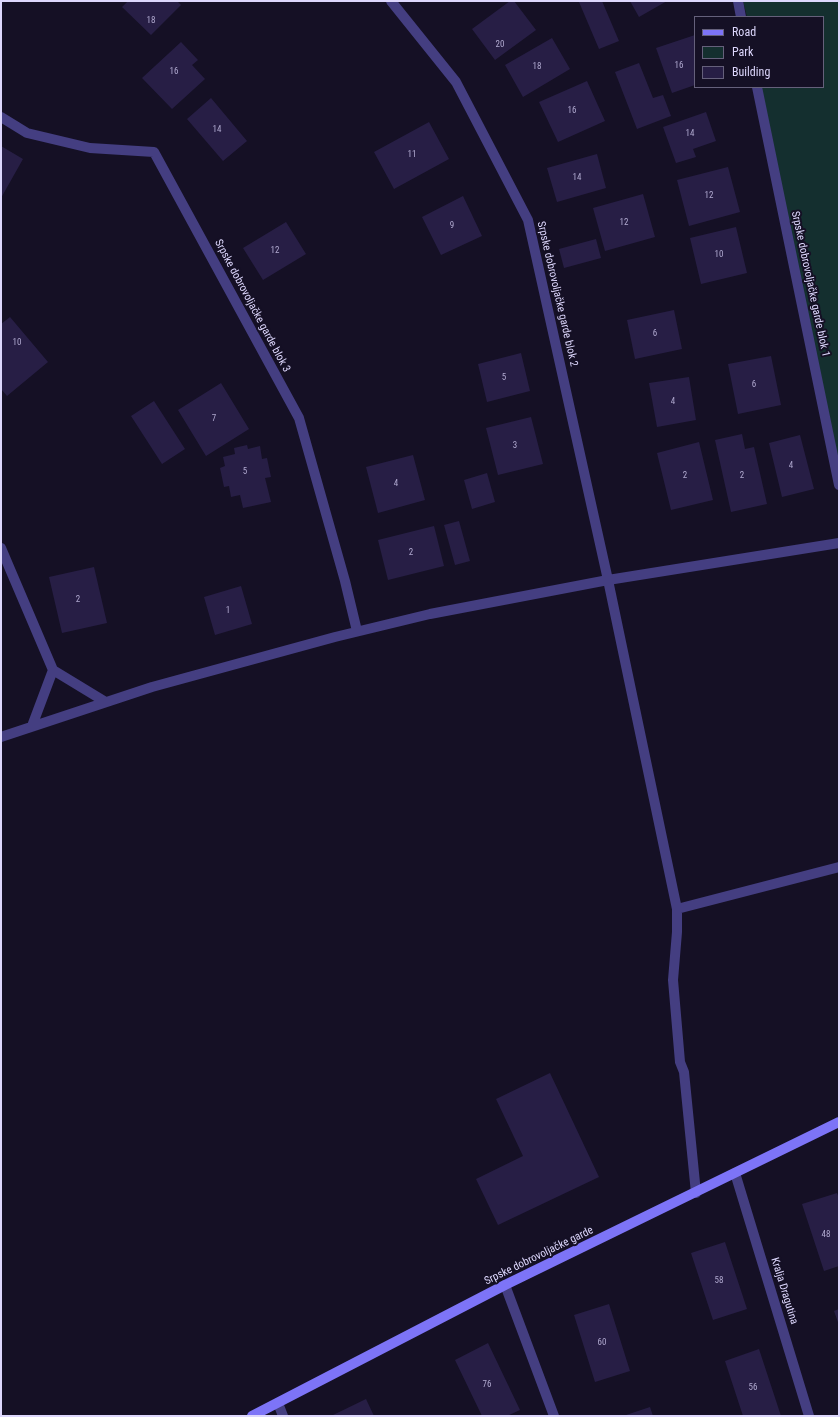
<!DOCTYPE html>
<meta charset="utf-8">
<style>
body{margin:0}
#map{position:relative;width:840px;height:1417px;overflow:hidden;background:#151025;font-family:"Roboto Condensed",sans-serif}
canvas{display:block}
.frame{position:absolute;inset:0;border:2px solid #ddd7fd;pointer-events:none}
.legend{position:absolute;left:694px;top:16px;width:130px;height:72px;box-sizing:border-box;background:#151025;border:1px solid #65607b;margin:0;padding:5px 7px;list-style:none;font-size:12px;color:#ddd7fd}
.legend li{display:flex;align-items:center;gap:8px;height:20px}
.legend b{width:20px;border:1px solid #65607b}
</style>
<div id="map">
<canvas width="840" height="1417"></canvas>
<div class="frame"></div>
<ul class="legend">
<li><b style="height:5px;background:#7d74f7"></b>Road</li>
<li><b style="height:11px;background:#142f2f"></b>Park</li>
<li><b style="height:11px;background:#271e45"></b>Building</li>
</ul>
</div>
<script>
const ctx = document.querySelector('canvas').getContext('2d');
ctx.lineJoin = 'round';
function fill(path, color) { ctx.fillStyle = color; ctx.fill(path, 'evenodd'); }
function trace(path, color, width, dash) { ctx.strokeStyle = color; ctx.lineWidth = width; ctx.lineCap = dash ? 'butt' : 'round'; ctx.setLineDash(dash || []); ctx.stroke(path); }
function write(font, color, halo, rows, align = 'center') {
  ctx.font = font + ' "Roboto Condensed",sans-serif'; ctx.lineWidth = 4; ctx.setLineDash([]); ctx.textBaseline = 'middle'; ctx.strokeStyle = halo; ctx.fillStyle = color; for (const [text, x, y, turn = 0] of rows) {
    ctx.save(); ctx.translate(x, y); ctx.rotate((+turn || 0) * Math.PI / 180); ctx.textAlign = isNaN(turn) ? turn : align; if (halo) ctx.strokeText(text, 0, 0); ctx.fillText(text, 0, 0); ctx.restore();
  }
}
fill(new Path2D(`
 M743,1H839V464L761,87H823V17H747Z`), '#142f2f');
fill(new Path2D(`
 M128,1H177L181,5L151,35L122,7Z
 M510,1H514L536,30L495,60L472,29Z
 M582,1H602L619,41L599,49L579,2Z
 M630,1H667L639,17Z
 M695,35V85L672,93L656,48Z
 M552,38L570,69L523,97L505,65Z
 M181,42L198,60L192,65L205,79L172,109L142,78Z
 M639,63L653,98L663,95L671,116L637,129L615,72Z
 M587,81L605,121L558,142L539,102Z
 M211,98L247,141L223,161L187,119Z
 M706,112L716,141L693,149L696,157L676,163L663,127Z
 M429,122L449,159L394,189L374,152Z
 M1,146L23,159L1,198Z
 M597,154L606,188L557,202L547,168Z
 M728,167L740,212L689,226L677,180Z
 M643,194L655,237L605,251L593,208Z
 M463,196L482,236L441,255L422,217Z
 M286,222L306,254L263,280L243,248Z
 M736,227L747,273L701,284L690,238Z
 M596,239L601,258L564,268L559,249Z
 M674,310L682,349L635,359L627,320Z
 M10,317L48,362L7,396L1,389V324Z
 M521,353L530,391L487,402L478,364Z
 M771,356L781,405L738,414L728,364Z
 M689,377L696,420L657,427L649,383Z
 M221,383L249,429L206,456L178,410Z
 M154,401L185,449L162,464L131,416Z
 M531,417L543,464L498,475L486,428Z
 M742,434L745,449L754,447L767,504L731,512L715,440Z
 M800,435L814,489L782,497L769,443Z
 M699,442L713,500L671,510L657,453Z
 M247,445L248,449L260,446L262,459L267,458L271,477L265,478L271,502L243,508L240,495L231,497L229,486L224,487L220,468L225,466L223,457L235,454L234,448Z
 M413,455L425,500L378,513L366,467Z
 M487,473L495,502L472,509L464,480Z
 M459,521L470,561L455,565L444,525Z
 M434,526L444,566L388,580L378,540Z
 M94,567L107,623L62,633L49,577Z
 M241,586L252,624L215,635L204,597Z
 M550,1073L599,1177L498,1225L476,1179L523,1156L496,1099Z
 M837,1193L839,1198V1266L824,1271L802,1204Z
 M725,1242L747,1309L713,1320L691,1253Z
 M609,1304L630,1371L595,1382L574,1315Z
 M839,1309V1325L834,1311Z
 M488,1343L520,1410L507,1416H482L455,1360Z
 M759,1349L781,1416H743L725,1361Z
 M366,1399L374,1416H331Z
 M650,1407L653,1416H623Z`), '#271e45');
trace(new Path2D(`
 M391,1L456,82L528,220L608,580L677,909L839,867
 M738,1L741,17
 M757,87L839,485
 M1,117L27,133L90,148L154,152L299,418L345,581L357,631
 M1,548L53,670L104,701
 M32,726L53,670
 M1,737L152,687L335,637L430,614L608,580L839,543
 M677,909V932L673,980L680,1062L684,1072L696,1193
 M735,1173L809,1416
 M505,1285L554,1416
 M278,1403L283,1416`), '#443e81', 10);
trace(new Path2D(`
 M252,1416L505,1285L839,1122`), '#7d74f7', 10);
write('9px', '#b0a9cf', null, [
 ["18",151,21],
 ["20",500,45],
 ["16",679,66],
 ["18",537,67],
 ["16",174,72],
 ["16",572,111],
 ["14",217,130],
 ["14",690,134],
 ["11",412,155],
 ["14",577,178],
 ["12",709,196],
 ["12",624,223],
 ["9",452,226],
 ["12",275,251],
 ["10",719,255],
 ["6",655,334],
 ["10",17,343],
 ["5",504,378],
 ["6",754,385],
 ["4",673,402],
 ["7",214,419],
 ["3",515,446],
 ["4",791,466],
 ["5",245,472],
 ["2",685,476],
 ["2",742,476],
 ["4",396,484],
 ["2",411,553],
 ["2",78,600],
 ["1",228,611],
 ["48",826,1235],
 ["58",719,1281],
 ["60",602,1343],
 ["76",487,1385],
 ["56",753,1388]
]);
write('11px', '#ddd7fd', '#151025', [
 ["Srpske dobrovoljačke garde blok 1",810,284,78],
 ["Srpske dobrovoljačke garde blok 2",557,294,77],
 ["Srpske dobrovoljačke garde blok 3",252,306,62],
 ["Srpske dobrovoljačke garde",539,1256,-26],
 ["Kralja Dragutina",784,1291,73]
]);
</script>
